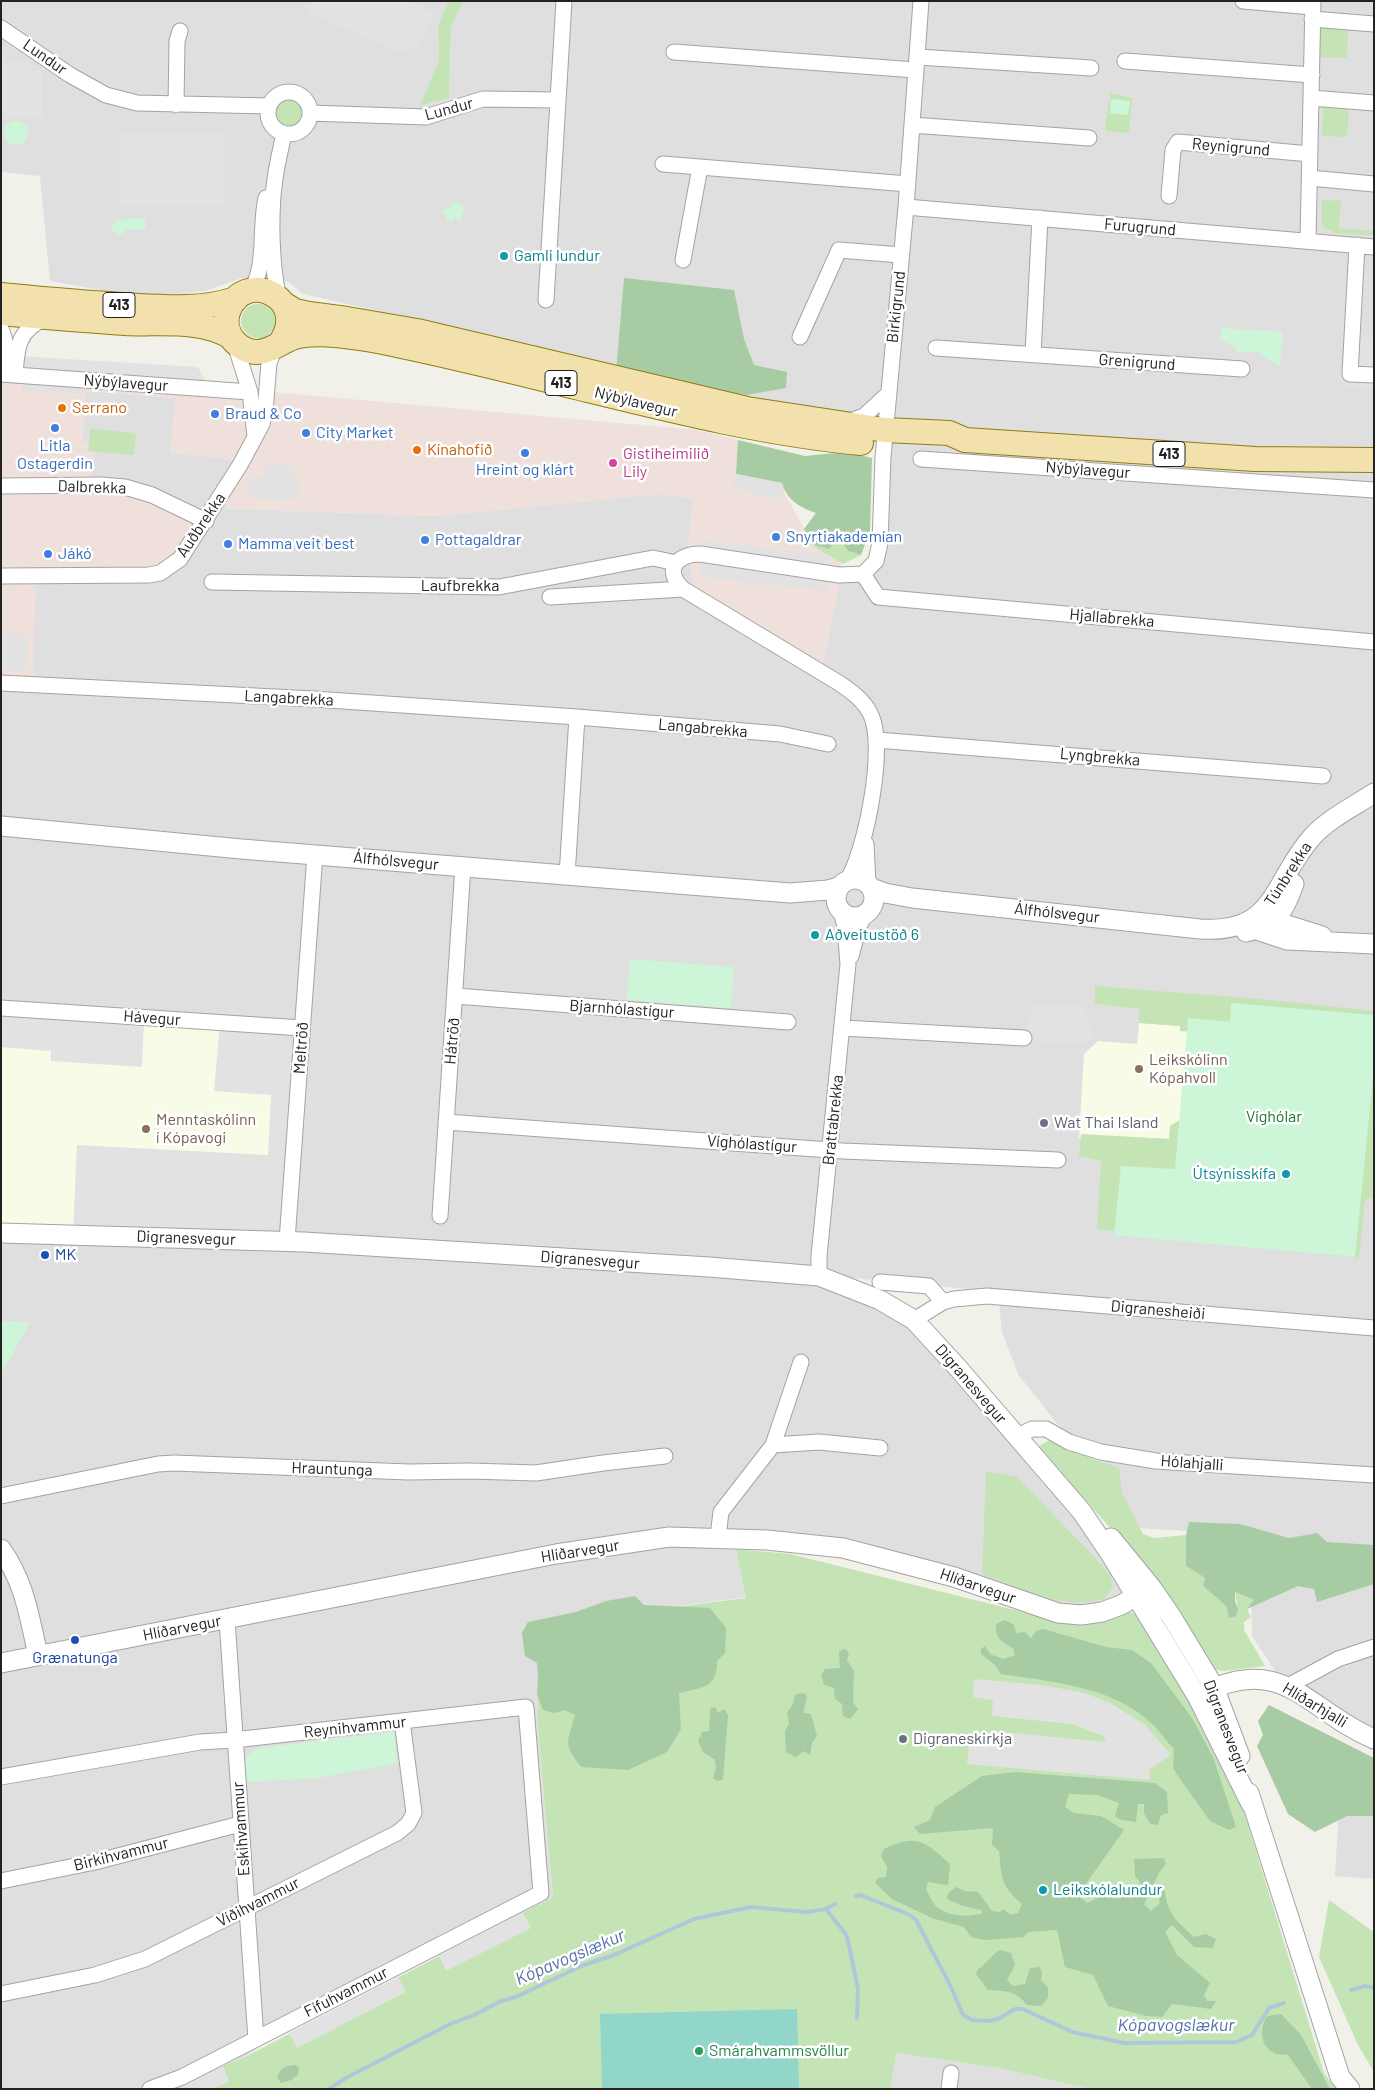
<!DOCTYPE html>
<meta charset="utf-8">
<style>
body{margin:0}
#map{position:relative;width:1375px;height:2090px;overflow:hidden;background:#f1f0e9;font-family:Barlow,sans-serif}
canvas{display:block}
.frame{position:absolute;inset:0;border:2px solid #222;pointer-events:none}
</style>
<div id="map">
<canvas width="1375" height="2090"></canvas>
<div class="frame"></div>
</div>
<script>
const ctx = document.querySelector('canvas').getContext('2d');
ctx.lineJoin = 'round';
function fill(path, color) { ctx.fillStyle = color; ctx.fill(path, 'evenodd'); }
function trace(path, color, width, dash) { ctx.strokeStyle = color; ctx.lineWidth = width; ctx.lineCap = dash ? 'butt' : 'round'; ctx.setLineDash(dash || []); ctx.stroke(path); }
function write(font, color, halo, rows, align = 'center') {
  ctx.font = font + ' Barlow,sans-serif'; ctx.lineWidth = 5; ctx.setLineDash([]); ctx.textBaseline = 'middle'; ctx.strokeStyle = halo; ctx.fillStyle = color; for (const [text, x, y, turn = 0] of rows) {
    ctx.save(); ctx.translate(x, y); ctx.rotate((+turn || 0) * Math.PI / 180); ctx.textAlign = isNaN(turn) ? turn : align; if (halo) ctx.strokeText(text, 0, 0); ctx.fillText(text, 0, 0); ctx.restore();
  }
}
fill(new Path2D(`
 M1,1H448L438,26L439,60L421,106L449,98L451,27L463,1H1374V1731L1281,1680L1252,1636L1250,1534L1135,1528L1105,1464L1059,1426L1018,1374L1002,1332L998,1292L822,1275L819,1276L880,1300L958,1368L1137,1597L1081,1615L901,1561L719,1538L736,1549L746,1597L542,1624L537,1717L553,1897L261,2046L243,2058L162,2089H1V1238L283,1235L1,1011V681L36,578L221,508L434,516L658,494L693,498L688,551L822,667L839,583L874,576L887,549L888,437L703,385L303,294L289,282L242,278L205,291L139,297L50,281L40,176L1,172Z
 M86,391L175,398L234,460L207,504L197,513L92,483L82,441Z
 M1339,1808L1374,1811V1879L1335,1876Z
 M895,2053L999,2068L1090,2089H889Z`), '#dfdfdf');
fill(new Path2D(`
 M1,368L698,430L738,440L736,474L782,483L785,494L804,529L808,543L842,556L839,583L823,667L694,593L688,551L693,499L658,494L434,516L221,508L165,575L36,578L33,681H1ZM86,391L175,398L170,453L233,460L207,504L197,512L92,482L95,442L82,441Z`), '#efe0db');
fill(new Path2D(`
 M1,1011L297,1032L283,1235L1,1226Z
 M1139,1023L1181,1026L1193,1032L1191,1113L1169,1139L1114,1136L1106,1140L1079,1138L1084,1054L1098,1041L1137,1044Z`), '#f8fce7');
fill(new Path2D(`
 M448,1H463L451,27L449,98L420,106L439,60L438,26Z
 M1321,28H1348L1347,58L1320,57Z
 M1110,93L1132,98L1129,133L1105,131L1108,104L1110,101V113L1128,115L1110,98Z
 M274 113a15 15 0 1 1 30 0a15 15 0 1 1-30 0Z
 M1323,107L1349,108L1347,137L1322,136Z
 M1322,200L1341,201L1339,228L1374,231V235L1335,233L1322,226Z
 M241 321a17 17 0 1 1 34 0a17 17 0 1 1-34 0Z
 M90,429L136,433L134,455L88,451Z
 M839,538L848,551L861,555L843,564L808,543L829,549Z
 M1095,986L1259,999L1374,1011V1197L1365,1200L1359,1258L1097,1229L1101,1161L1079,1156L1081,1134L1169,1139L1170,1126L1191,1113L1193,1032L1180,1031V1026L1139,1023V1009L1095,1004Z
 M1051,1439L1091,1458L1119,1468L1122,1493L1143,1534L1154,1538L1186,1535V1566L1205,1578L1203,1586L1226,1606L1229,1618L1238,1609L1235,1592L1254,1600L1247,1609L1251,1617L1244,1622V1630L1265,1666L1225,1671L1214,1670L1123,1542L1038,1447Z
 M986,1472L1016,1476L1102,1565L1110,1576L1113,1587L1104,1599C1063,1611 1020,1588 982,1574Z
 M736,1549L790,1554L1051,1619L1130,1612L1143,1617L1236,1786L1324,2073L1336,2089H1090L999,2068L896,2053L890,2089H162L243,2058L553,1897L537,1717L542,1624L746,1598Z
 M1329,1900L1374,1932V2072L1358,2045L1319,1957Z`), '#c4e4b6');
fill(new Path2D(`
 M624,278L734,290L744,339L754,365L787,372L786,388L747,395L616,373Z
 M738,440L805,456L846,452L872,458L870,531L861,555L848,551L839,538L829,549L808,543L804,529L816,513C799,507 787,500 782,483L736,474Z
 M1189,1522L1240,1524L1289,1538L1317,1533L1327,1542L1374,1545V1584L1317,1602L1314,1589L1298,1586L1247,1609L1254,1600L1235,1592V1601L1238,1609L1236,1616L1229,1618L1226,1606L1203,1586L1205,1578L1186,1566V1535Z
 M635,1596L644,1605L710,1608L726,1628L725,1653L717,1661C717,1689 703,1687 679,1693L681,1729L667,1752L628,1770L581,1767C562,1743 568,1742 575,1715L564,1710L555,1713L543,1710L537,1694L538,1677L537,1663L525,1656L522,1633L528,1622L576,1612L606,1601Z
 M1005,1620L1014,1625L1016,1633L1025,1632L1031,1638L1036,1631L1043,1629L1106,1647L1132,1650L1151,1663L1192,1718L1213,1757L1236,1827L1229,1830L1210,1821L1178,1776L1173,1768L1174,1749C1166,1741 1160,1731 1151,1723C1112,1686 1052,1682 1001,1674L995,1665L981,1654V1649L985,1646L990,1654L1003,1659L1015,1655L1013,1648C1002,1642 995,1638 996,1624Z
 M845,1649L849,1653L847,1660L854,1671L853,1702L858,1709L850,1719L843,1716L842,1704L835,1699L834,1688L824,1685L821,1675L825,1669L840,1668L839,1651Z
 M800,1693L806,1694L807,1699L803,1713L811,1714L817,1736L812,1743L810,1755L804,1751L796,1757L786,1752L785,1732L789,1723L787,1713L793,1704L795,1695Z
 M1269,1705L1374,1758V1816H1347L1315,1832L1288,1814L1257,1746L1263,1735L1258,1721Z
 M715,1707L718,1713L724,1709L728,1715L723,1779L718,1781L713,1778L716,1767L715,1760L703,1752L698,1741L702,1732L709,1731L710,1709Z
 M1015,1772L1155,1783L1167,1792L1168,1813L1161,1815L1158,1825L1150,1824L1144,1813V1804H1138L1136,1822L1121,1820L1115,1816L1119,1803L1097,1795L1069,1794L1065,1807L1074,1813L1101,1816L1124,1830L1078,1895L1087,1903L1099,1897L1120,1898C1127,1891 1135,1892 1142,1885L1135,1876L1134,1859L1164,1858L1166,1864L1159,1873L1144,1904L1151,1911L1160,1903L1157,1888L1164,1884C1166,1912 1174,1919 1194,1937L1206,1934L1216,1939L1213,1948L1194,1947L1172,1925L1165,1932L1177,1955L1210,1983L1204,1995L1207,2001H1216L1211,2009L1172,2004L1162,2017L1146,2016L1108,2006L1093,1975L1065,1967L1057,1930L1028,1932L1024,1937L985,1940L971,1937L964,1927L932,1918L892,1899L875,1883L878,1878L886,1877L887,1867L881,1856L884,1849C918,1833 925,1842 950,1864L948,1885L928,1882L926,1890C929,1894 931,1900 934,1904C946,1917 968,1918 983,1913L981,1910L960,1905L947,1899L948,1893L956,1887L965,1891L978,1892L992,1911L1000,1912L1003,1909L1011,1915L1018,1913L1022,1904C1000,1885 1002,1878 999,1851L992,1845L993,1828L920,1834L914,1827L930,1820L935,1807L982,1776Z
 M1000,1950L1011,1953L1015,1965L1007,1980L1013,1986L1025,1984L1030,1968L1040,1967L1042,1973L1041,1980L1048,1988V1998L1041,2006L1027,2005C1015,1990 1006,1991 988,1990L976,1974L978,1969C987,1964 991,1955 1000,1950Z
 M1281,2014L1301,2035L1330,2089H1312L1288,2055C1285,2054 1279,2055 1276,2054C1260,2047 1259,2030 1267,2016Z
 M295,2065L299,2068L298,2075L291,2080L281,2083L277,2077C280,2068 286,2066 295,2065Z`), '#a7cba3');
fill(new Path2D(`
 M1112,99L1130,101L1128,115L1110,113Z
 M4 133a12 12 0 1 1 24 0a12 12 0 1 1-24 0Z
 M453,202L466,207L460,220L455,218L452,222L446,219L447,215L442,213L445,206L450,209Z
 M139,218L145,220L146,226L144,229H126L124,233L117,235L112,230L111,226L116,221Z
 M1221,328L1283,332L1280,367L1257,352H1237L1234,346L1220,340Z
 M630,959L734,967L731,1008L627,1000Z
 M1231,1003L1374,1015V1068L1355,1257L1114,1235L1121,1166L1175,1169L1188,1018L1230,1022Z
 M1,1321L30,1322L1,1375Z
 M394,1732L397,1763L318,1778L245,1782C245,1765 241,1756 259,1748Z`), '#cdf5d7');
fill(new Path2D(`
 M797,2009L799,2089H602L600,2014Z`), '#91d6c9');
fill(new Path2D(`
 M312,1H409L435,13L420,46L398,52L308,12Z
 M1,54H4V62H31V71H42V118H1Z
 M120,132L225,133L224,206L119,205Z
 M1349,337L1374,338V389L1346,388Z
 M1,355L198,367L205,381L85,374L84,394L22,391V381Z
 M265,465L294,466L293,479H299L298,501L249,498L250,475L265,476Z
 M736,474L782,483L783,500L732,488Z
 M700,540L828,556V591L701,577Z
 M1,634H27V670H1Z
 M1033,1003L1078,1005L1085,1010L1094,1038L1085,1044L1027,1041L1029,1018H1031Z
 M1,1013L144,1022L142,1067L51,1061V1051L1,1047Z
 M220,1023L302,1028L287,1241L73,1235L77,1145L268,1155L271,1095L214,1091Z
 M974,1679L1042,1685L1085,1693L1112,1704L1145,1725L1171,1755L1150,1769L1149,1780L967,1764L969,1743L990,1746L991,1731L1106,1742L1103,1736L1072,1724L992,1716L993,1700L973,1697Z
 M523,1913L531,1928L446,1971L439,1955Z
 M398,1977L406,1992L297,2048L289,2033Z
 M223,2065L229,2082L211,2089H162Z`), '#e2e2e2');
trace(new Path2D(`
 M856,1896L860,1895L908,1914L916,1920L951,1987L963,2015L972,2020L988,2021L998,2019L1015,2009H1023L1072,2032L1124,2043L1236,2042L1252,2035L1269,2008L1284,2003
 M826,1909L847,1936L858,1989L857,2018
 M1351,1990L1365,1986L1374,1988
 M329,2089L346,2078L450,2024L474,2015L501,2001L516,1997L581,1966L614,1955L694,1919L751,1907L807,1912L826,1909L835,1904`), '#afc8d9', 4);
const minor = new Path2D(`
 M1243,1L1313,7
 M1312,19L1374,24
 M1,28L70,75L106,95L137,103L269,106
 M674,52L915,70
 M918,57L1091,68
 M1125,61L1312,75
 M268 113a21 21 0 1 1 42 0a21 21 0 1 1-42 0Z
 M1311,98L1374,103
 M176,105L177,41L180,31
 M310,113L426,117L483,99L558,100
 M912,125L1089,138
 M663,164L908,184
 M1310,178L1374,184
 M1169,196L1173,150L1178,142L1310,154
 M906,207L1374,247
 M1308,241L1313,1
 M1357,245L1350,374L1374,375
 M683,260L700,167
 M251,290C267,266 259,227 266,198
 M279,298C271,266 270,212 275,179C277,164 281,148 284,133
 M546,300L564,1
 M1,329C8,344 6,358 5,374
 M800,337L839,250L901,255
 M234,341L250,392L255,436
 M936,348L1242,369
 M1033,354L1040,218
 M1,374L250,392
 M15,375C17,347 17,331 46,318
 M847,422L864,416L888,394
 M921,459L1374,490
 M1,486L101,485L125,487L152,495L206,521
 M863,574L878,597L1374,642
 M1,576L149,575L160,573L180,559L240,465L262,424L265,412L269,363L275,347
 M212,582L499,587L653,558L676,563
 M550,597L683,589
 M1,683L314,699L577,717L780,734L828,744
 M877,740L1323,776
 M866,844L868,884
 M567,876L577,717
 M847,881C866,850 886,748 871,715C864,700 852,692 839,683L683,589C663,570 677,554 700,554L839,575L863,574L876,561L880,543L883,457L906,207L921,1
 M851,956L859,926L866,913
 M456,996L788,1022
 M1,1008L302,1028
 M843,1028L1024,1038
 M446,1122L843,1151L1058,1160
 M440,1216L463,866
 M287,1241L315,854
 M819,1276V1256L848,964L845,926L841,911
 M880,1282L929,1286L943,1302
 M914,1320L943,1302L954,1299L987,1296L1374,1328
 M1018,1436L1032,1429H1046L1069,1442L1101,1452L1156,1461L1374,1475
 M773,1445L819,1442L880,1448
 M1,1496L158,1464L174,1463L409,1472L470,1471L536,1473L603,1463L665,1456
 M718,1537L721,1512L773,1445L801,1362
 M227,1620L256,2039
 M1288,1686L1338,1659L1374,1647
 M1,1777L200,1742L234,1740L526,1707L541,1893L182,2077L150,2089
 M1,1881L95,1862L240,1824
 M1,1994L95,1975L145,1959L397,1833L408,1824L414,1813L402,1721
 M949,2089L951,2073`);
const tertiary = new Path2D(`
 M1,826L241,849L790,893L828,890L839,887
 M836 898a19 19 0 1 1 38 0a19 19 0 1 1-38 0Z
 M871,888L885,893L912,898L1200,929C1277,934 1272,882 1312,837C1328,819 1353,807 1374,793
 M1265,918L1322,936
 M1254,926L1257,930L1287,940L1374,944
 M1246,932C1276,926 1284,912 1294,884
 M1,1233L304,1242L709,1267L819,1276L880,1300L914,1320L958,1368L1082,1512L1111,1555L1197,1696L1251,1804
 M1111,1538L1151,1587L1171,1616L1214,1687L1240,1756
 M1,1549C25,1583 29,1616 38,1655
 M1,1663L556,1554L669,1537L767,1540L843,1548L954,1577L1058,1613L1081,1615L1102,1612L1121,1605L1151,1587
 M1203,1693C1285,1653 1306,1710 1374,1739
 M1249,1793L1340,2077L1350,2089`);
const primary = new Path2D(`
 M1,295C42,299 82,303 123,305C161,307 199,311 236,299
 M284,304L295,311L309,314L347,319L417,331L747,409L885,430L949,433L965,440L1255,459L1374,460
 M1,313C42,317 84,320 125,323C159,325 200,318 231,337
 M281,342C310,296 242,268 228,312C225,321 227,332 233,340C239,347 248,352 257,352C273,352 284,338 299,336C323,332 348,336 372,340C440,353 507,370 575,387C669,410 764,434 861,443`);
trace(minor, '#a3a3a3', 17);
trace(tertiary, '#a3a3a3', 21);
trace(primary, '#8e7c11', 26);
trace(minor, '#fff', 15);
trace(tertiary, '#fff', 19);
trace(primary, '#f3e1ad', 24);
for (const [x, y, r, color] of [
 [504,256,5,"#0f9aa8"],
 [62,408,5,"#e8710a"],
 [215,414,5,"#3f7fe0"],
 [55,428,5,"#3f7fe0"],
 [306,433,5,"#3f7fe0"],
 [417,450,5,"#e8710a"],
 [525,453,5,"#3f7fe0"],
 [613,463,5,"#d1479c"],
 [776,537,5,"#3f7fe0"],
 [425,540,5,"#3f7fe0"],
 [228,544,5,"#3f7fe0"],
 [48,554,5,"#3f7fe0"],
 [815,935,5,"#0f9aa8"],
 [1139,1069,5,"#8d6e63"],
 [1044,1123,5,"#6b7280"],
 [146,1129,5,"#8d6e63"],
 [1286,1174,5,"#0f9aa8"],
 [45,1255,5,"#1a4fb4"],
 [75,1640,5,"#1a4fb4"],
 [903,1739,5,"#6b7280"],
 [1043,1890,5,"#0f9aa8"],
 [699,2051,5,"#2e9e5b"]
]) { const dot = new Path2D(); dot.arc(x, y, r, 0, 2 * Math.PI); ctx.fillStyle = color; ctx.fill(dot); trace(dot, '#fff', 2); }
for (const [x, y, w] of [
 [119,305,32],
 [561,383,32],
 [1169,454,32]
]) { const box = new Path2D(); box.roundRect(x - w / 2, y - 12.5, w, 25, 4); ctx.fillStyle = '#fff'; ctx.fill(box); trace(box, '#222', 1); }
write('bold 15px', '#222', null, [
 ["413",119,305],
 ["413",561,383],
 ["413",1169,454]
]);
write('16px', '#222', '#fff', [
 ["Lundur",45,57,35],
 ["Lundur",449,109,-15],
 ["Reynigrund",1231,147,5],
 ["Furugrund",1140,227,5],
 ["Birkigrund",896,307,-84],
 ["Grenigrund",1137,362,4],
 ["Nýbýlavegur",126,383,4],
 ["Nýbýlavegur",636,402,14],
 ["Nýbýlavegur",1088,470,4],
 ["Dalbrekka",92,487,2],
 ["Auðbrekka",201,525,-56],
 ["Laufbrekka",460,586],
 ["Hjallabrekka",1112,618,5],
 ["Langabrekka",289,698,3],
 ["Langabrekka",703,728,5],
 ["Lyngbrekka",1100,757,5],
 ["Álfhólsvegur",396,861,5],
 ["Túnbrekka",1288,874,-57],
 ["Álfhólsvegur",1057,913,6],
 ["Bjarnhólastígur",622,1009,4],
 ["Hávegur",152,1018,4],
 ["Hátröð",452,1041,-85],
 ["Meltröð",301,1048,-86],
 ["Brattabrekka",833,1120,-84],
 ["Víghólastígur",752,1144,4],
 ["Digranesvegur",186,1238,2],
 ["Digranesvegur",590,1260,4],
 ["Digranesheiði",1158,1310,5],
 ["Digranesvegur",971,1384,49],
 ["Hólahjalli",1192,1463,4],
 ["Hrauntunga",332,1469,2],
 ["Hlíðarvegur",580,1551,-9],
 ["Hlíðarvegur",978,1586,19],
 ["Hlíðarvegur",182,1628,-11],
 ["Hlíðarhjalli",1315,1705,31],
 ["Reynihvammur",355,1727,-6],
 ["Digranesvegur",1226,1727,69],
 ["Eskihvammur",241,1829,-94],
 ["Birkihvammur",121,1854,-14],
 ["Víðihvammur",258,1902,-27],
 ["Fífuhvammur",346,1992,-27]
]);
write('16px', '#0d838f', '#fff', [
 ["Gamli lundur",514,256],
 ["Aðveitustöð 6",825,935],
 ["Útsýnisskífa",1276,1174,"right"],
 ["Leikskólalundur",1053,1890]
], 'left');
write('16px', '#c56008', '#fff', [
 ["Serrano",72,408],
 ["Kínahofið",427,450]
], 'left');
write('16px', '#366cbe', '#fff', [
 ["Braud & Co",225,414],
 ["City Market",316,433],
 ["Litla",55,446,"center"],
 ["Ostagerdin",55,464,"center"],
 ["Hreint og klárt",525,470,"center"],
 ["Snyrtiakademían",786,537],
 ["Pottagaldrar",435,540],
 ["Mamma veit best",238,544],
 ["Jákó",58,554]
], 'left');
write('16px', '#b23c85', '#fff', [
 ["Gistiheimilið",623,454],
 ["Lily",623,472]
], 'left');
write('16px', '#785e54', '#fff', [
 ["Leikskólinn",1149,1060],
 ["Kópahvoll",1149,1078],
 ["Menntaskólinn",156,1120],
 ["í Kópavogi",156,1138]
], 'left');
write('16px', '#197632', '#fff', [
 ["Víghólar",1274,1117]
]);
write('16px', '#5b616d', '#fff', [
 ["Wat Thai Island",1054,1123],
 ["Digraneskirkja",913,1739]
], 'left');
write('16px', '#164399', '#fff', [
 ["MK",55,1255],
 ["Grænatunga",75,1658,"center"]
], 'left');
write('16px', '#27864d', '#fff', [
 ["Smárahvammsvöllur",709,2051]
], 'left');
write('italic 18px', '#5770a8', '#fff', [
 ["Kópavogslækur",570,1957,-23],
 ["Kópavogslækur",1176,2025]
]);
</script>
